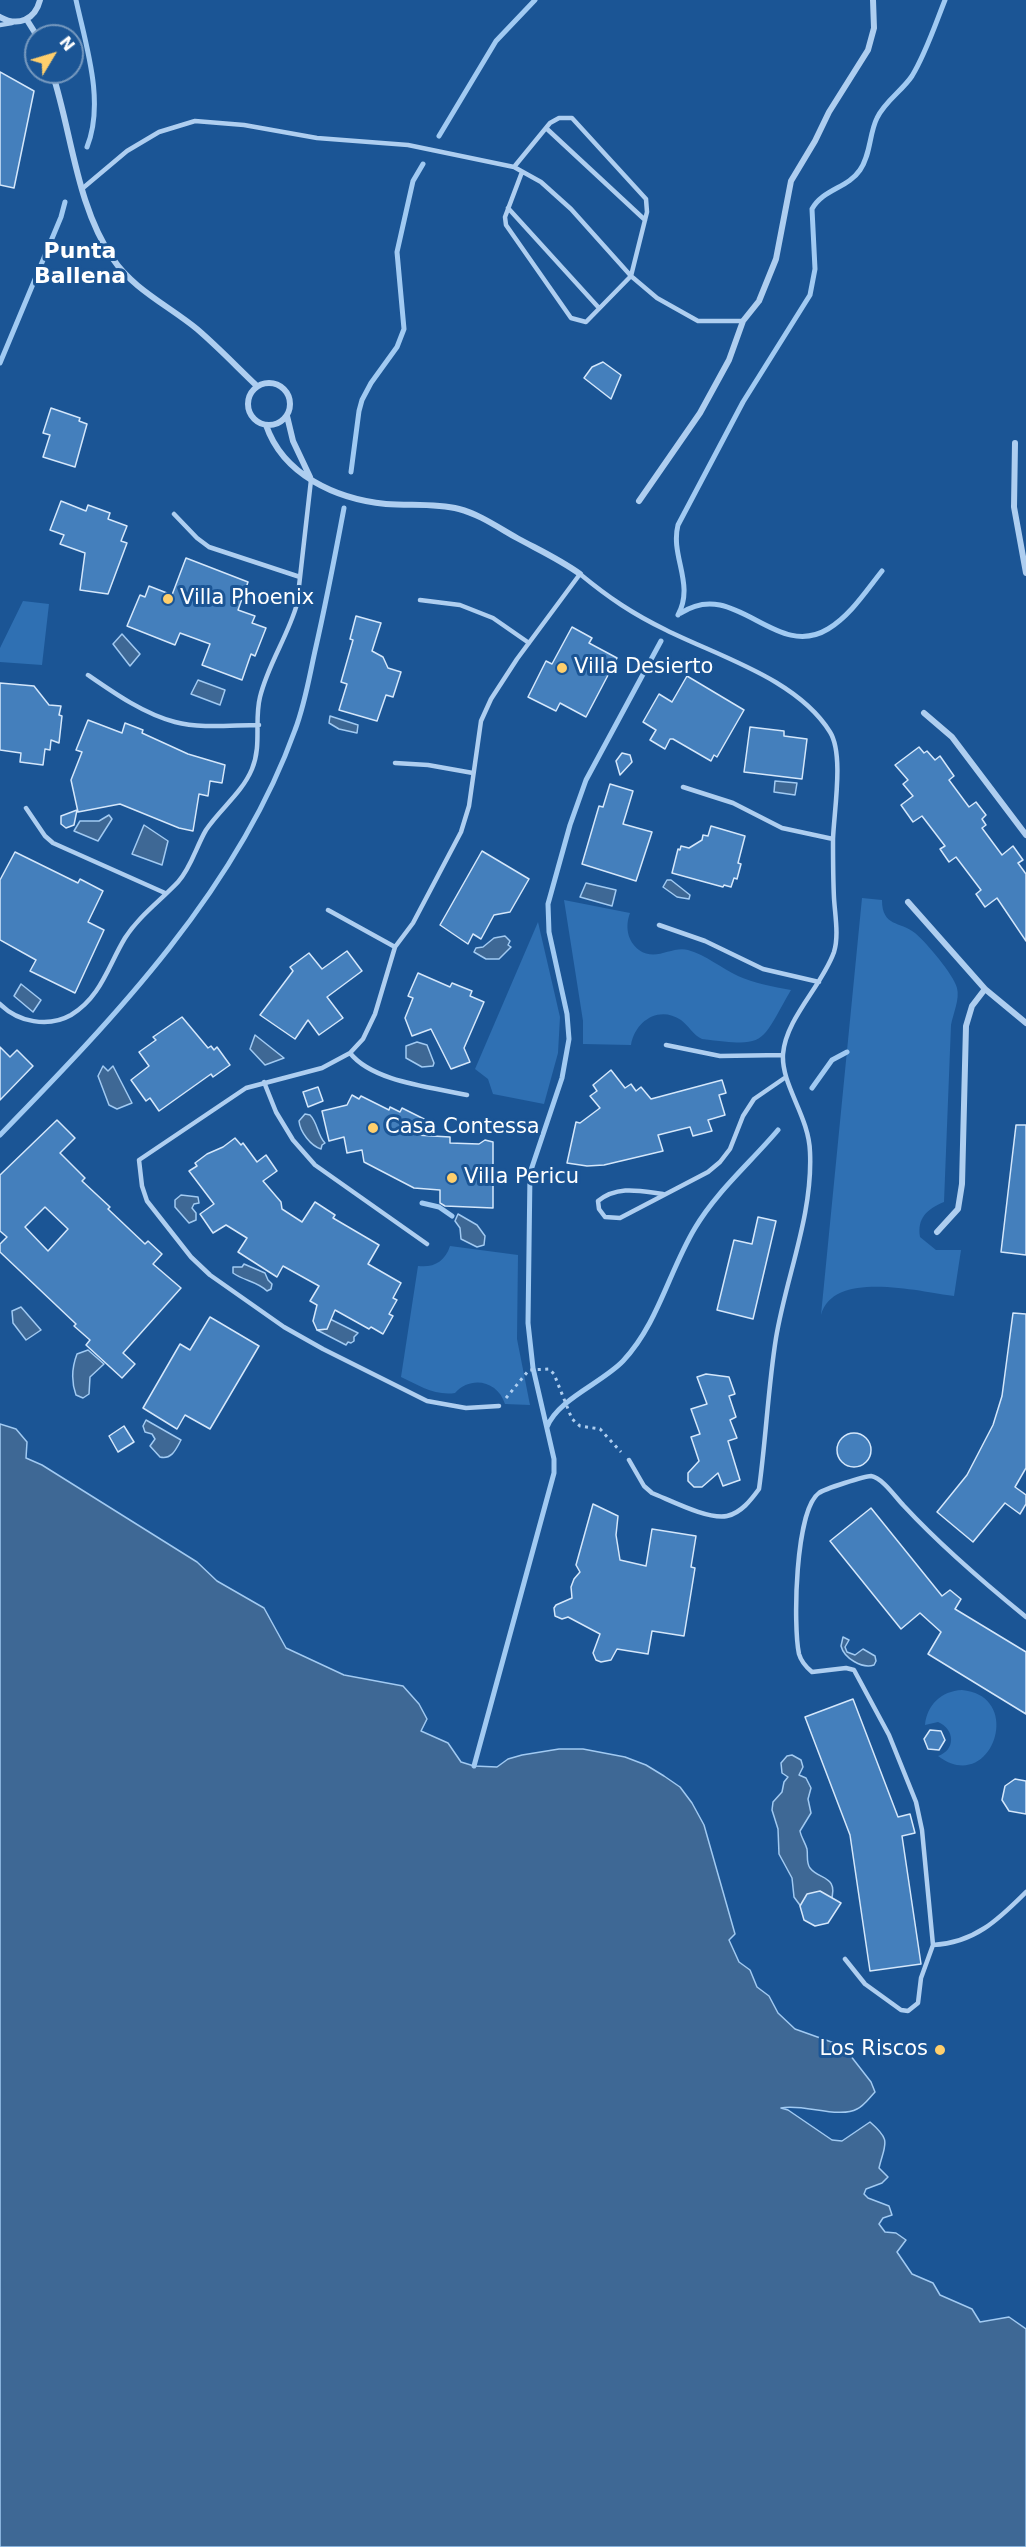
<!DOCTYPE html>
<style>
body{margin:0}
#map{position:relative;width:1026px;height:2547px;overflow:hidden;background:#1b5595;font-family:"DejaVu Sans",sans-serif}
canvas{display:block}
.north{position:absolute;left:24px;top:24px;width:60px;height:60px;box-sizing:border-box;background:#1b5595;border:2px solid #7699bf;border-radius:50%;rotate:52deg;font-size:16px;font-weight:700;line-height:24px;text-align:center;color:#fff}
.north::after{content:'';display:block;margin:auto;width:21px;height:27px;background:#ffcf6c;clip-path:polygon(50% 0,100% 100%,50% 72%,0 100%)}
</style>
<div id="map">
<canvas width="1026" height="2547"></canvas>
<div class="north">N</div>
</div>
<script>
const ctx = document.querySelector('canvas').getContext('2d');
ctx.lineJoin = 'round';
function fill(path, color) { ctx.fillStyle = color; ctx.fill(path, 'evenodd'); }
function trace(path, color, width, dash) { ctx.strokeStyle = color; ctx.lineWidth = width; ctx.lineCap = dash ? 'butt' : 'round'; ctx.setLineDash(dash || []); ctx.stroke(path); }
function write(font, color, halo, rows, align = 'center') {
  ctx.font = font + ' "DejaVu Sans",sans-serif'; ctx.lineWidth = 6; ctx.setLineDash([]); ctx.textBaseline = 'middle'; ctx.strokeStyle = halo; ctx.fillStyle = color; for (const [text, x, y, turn = 0] of rows) {
    ctx.save(); ctx.translate(x, y); ctx.rotate((+turn || 0) * Math.PI / 180); ctx.textAlign = isNaN(turn) ? turn : align; if (halo) ctx.strokeText(text, 0, 0); ctx.fillText(text, 0, 0); ctx.restore();
  }
}
fill(new Path2D(`
 M23,601L49,604L42,665L0,662V648Z
 M862,898L882,900C882,927 900,921 915,933C926,942 954,975 957,988C960,999 953,1014 951,1025L944,1202C927,1209 917,1218 920,1237L936,1250H961L954,1296C921,1292 833,1269 821,1315Z
 M564,900L630,913C625,926 627,941 639,950C656,962 671,946 688,950C706,955 721,968 738,976C754,983 773,987 791,990C759,1045 768,1047 702,1039C693,1035 689,1026 681,1020C659,1005 635,1021 631,1045L583,1044V1021Z
 M538,922L560,1017L558,1053L544,1104L493,1094L488,1079L475,1069Z
 M450,1246L518,1255L517,1339L530,1405L505,1404C498,1381 471,1375 455,1393C435,1396 418,1385 401,1377L418,1266C433,1268 445,1262 450,1246Z
 M962,1690C1026,1696 991,1796 938,1756C956,1750 955,1729 938,1722L925,1725C927,1705 941,1691 962,1690Z`), '#2f70b3');
const water = new Path2D(`
 M122,634L140,654L130,666L113,644Z
 M198,680L225,690L220,705L191,694Z
 M330,716L358,725L357,733L339,729L329,723Z
 M775,781L797,783L795,795L774,792Z
 M109,815L112,819L98,841L74,831L80,821H99Z
 M144,825L168,841L162,865L132,854Z
 M667,880H671L690,895L689,899L677,897L663,887Z
 M586,883L616,890L612,906L580,897Z
 M505,936L510,941L508,945L511,947L499,959H486L474,952L476,948L483,947L494,938Z
 M21,984L41,1000L33,1012L14,996Z
 M255,1035L284,1058L265,1065L250,1049Z
 M417,1042L427,1045L434,1063L433,1066L422,1067L406,1058V1046Z
 M103,1066L108,1071L113,1066L132,1103L117,1109L109,1105L98,1076Z
 M305,1114L310,1115C318,1123 317,1135 325,1143L322,1145L321,1149C311,1146 300,1132 299,1121Z
 M181,1195L198,1197L199,1203L194,1204L192,1208L196,1213V1220L189,1223L175,1207V1200Z
 M458,1214L477,1225L485,1236L484,1245L477,1247L461,1239L460,1228L455,1221Z
 M244,1264L265,1273L268,1280L272,1284L271,1289L267,1291C257,1281 244,1281 233,1273V1267H242Z
 M21,1307L41,1330L26,1340L13,1323L12,1311Z
 M330,1319L358,1333L354,1337V1341L351,1343L348,1342L346,1345L317,1330L327,1329Z
 M88,1350L104,1364L90,1377L89,1394L83,1398L76,1395C71,1381 72,1367 77,1354Z
 M146,1420L181,1440C176,1449 172,1460 160,1457L150,1446L155,1439L152,1434L145,1432L143,1426Z
 M0,1424L16,1429L27,1442L26,1458L42,1465L197,1562L217,1581L264,1608L286,1648L344,1675L403,1686L419,1704L427,1719L421,1731L448,1743L461,1762L474,1766L497,1767L508,1759L522,1755L559,1749H583L625,1757L646,1765L664,1776L680,1787L692,1803L704,1825L735,1934L729,1940L739,1962L750,1970L757,1987L769,1996L778,2013L795,2029L837,2044L850,2055L871,2082L875,2092C870,2097 864,2106 857,2109C839,2119 802,2103 781,2108L788,2110L832,2140L842,2141L870,2122C892,2141 885,2143 879,2168L888,2177L882,2183L866,2189L864,2194L868,2198L889,2206L892,2215L883,2218L879,2224L885,2232L896,2233L906,2240L897,2252L912,2274L933,2283L940,2295L972,2309L980,2322L1009,2317L1026,2329V2547H0Z
 M843,1637L849,1640L845,1647L847,1652L855,1655L863,1649L875,1656L876,1661L874,1665C862,1669 844,1658 841,1646Z
 M792,1755L801,1760L803,1767L799,1775L806,1778L811,1788L808,1799L811,1813L800,1831C801,1837 805,1842 807,1849C808,1855 806,1863 810,1868C819,1880 839,1875 831,1901L802,1908L794,1897L792,1878L779,1854L778,1829L772,1810L773,1802L782,1792L784,1782L788,1777L782,1773L781,1763L787,1756Z`);
fill(water, '#3e6895');
trace(water, '#a1caf2', 1.5);
trace(new Path2D(`
 M76,0C86,46 105,102 87,147
 M439,136L496,41L535,0
 M0,363L61,217L65,202
 M351,472L359,411L362,400L371,383L397,347L404,329L397,252L413,181L423,164
 M681,613C735,577 775,661 828,629C850,616 866,591 882,571
 M678,615C695,584 670,556 678,525L743,402L810,295L815,269L812,209C823,189 848,188 860,170C871,154 869,134 877,118C885,101 902,91 912,76C926,53 935,25 945,0
 M812,1088L832,1060L847,1052
 M0,1135C115,1017 238,889 295,730C305,704 309,678 315,651C326,603 335,556 344,508
 M422,1203L439,1207L452,1216
 M547,1427C558,1399 602,1383 623,1361C658,1324 669,1271 695,1228C716,1192 751,1162 778,1130
 M474,1766L554,1473V1459L533,1368L528,1323L530,1173L562,1078L569,1039L567,1014L549,932L548,904L570,825L586,780L661,641`), '#a1caf2', 5);
const building = new Path2D(`
 M0,72L34,91L14,188L0,185Z
 M603,362L621,375L611,399L584,378L592,367Z
 M51,408L80,418L79,421L87,424L75,467L43,457L50,435L43,433Z
 M61,501L86,511L88,505L110,513L108,519L127,526L121,541L127,543L108,594L80,590L85,553L60,544L64,535L50,530Z
 M186,558L248,582L238,610L255,616L252,623L266,628L255,656L251,654L242,680L202,665L210,644L180,633L175,645L127,626L140,595L145,597L149,586L172,595Z
 M356,616L381,623L372,651L383,657L388,668L401,672L393,697L386,695L377,721L339,710L347,684L341,682L353,640L350,639Z
 M572,627L592,638L589,643L617,658L586,717L560,703L556,711L528,697L546,661L552,664Z
 M687,676L744,710L717,757L714,755L711,761L673,739H670L665,749L650,740L656,730L643,722L659,694L672,702Z
 M0,683L34,686L49,705L61,706L59,715L62,716L59,743L51,740L50,750L45,749L43,765L20,762L21,753L0,750Z
 M88,720L122,733L125,723L143,730L142,733L188,754L225,765L222,783L210,781L208,796L199,794L193,831L179,828L120,804L78,812L71,780L82,752L76,750Z
 M750,727L784,731V736L807,739L802,779L744,772Z
 M919,747L924,753L927,751L935,760L940,756L954,776L949,780L969,807L976,802L986,815L982,819L986,825L982,828L1002,855L1013,846L1023,860L1018,863L1026,874V941L997,898L985,907L976,894L981,890L956,857L949,862L940,849L945,846L922,816L913,822L901,805L913,796L903,784L908,780L895,765Z
 M622,753L630,755L632,762L620,775L616,761Z
 M610,784L633,791L623,824L652,832L636,881L582,864L599,806L603,807Z
 M77,810L74,825L66,828L61,824V816Z
 M711,826L745,836L738,863L741,864L737,879L734,878L731,887L724,885L723,887L672,873L678,849L680,850L681,846L689,848L702,840L703,835L708,836Z
 M482,851L529,879L510,912L494,915L481,939L473,934L468,944L440,925Z
 M15,852L78,883L80,879L103,891L88,922L104,930L75,993L30,971L36,960L0,940V880Z
 M347,951L362,971L327,997L343,1018L319,1035L308,1020L295,1039L260,1015L293,971L290,967L309,953L322,969Z
 M418,973L450,987L452,983L472,991L470,996L484,1002L464,1048L470,1062L451,1069L431,1029L412,1036L405,1018L413,998L408,996Z
 M182,1017L208,1048L211,1046L214,1050L217,1047L230,1065L213,1077L211,1074L159,1111L150,1098L146,1101L131,1080L149,1066L139,1052L156,1040L153,1037Z
 M0,1047L10,1057L17,1050L33,1066L0,1100Z
 M611,1070L625,1088L631,1084L636,1091L641,1087L651,1099L722,1080L726,1093L719,1095L725,1115L708,1120L712,1131L693,1136L690,1127L658,1135L663,1151L604,1165L587,1166L567,1163L576,1122L580,1123L600,1108L590,1096L597,1091L593,1085Z
 M318,1087L323,1101L308,1107L303,1092Z
 M352,1095L359,1099L361,1096L389,1110L390,1107L400,1112L402,1108L424,1119L416,1135L450,1137V1143L479,1144L485,1140L493,1142V1208L445,1206L440,1203V1190L414,1188L364,1162L362,1150L347,1153L344,1137L329,1141L322,1111L347,1105Z
 M57,1120L75,1138L60,1153L85,1178L82,1181L110,1207L108,1209L145,1244L148,1241L162,1254L153,1264L181,1288L123,1353L135,1364L122,1378L86,1345L90,1340L74,1326L76,1324L0,1252V1244L7,1237L0,1231V1175ZM45,1207L68,1229L48,1251L25,1227Z
 M1016,1125H1026V1255L1001,1252Z
 M235,1138L241,1145L243,1143L257,1162L266,1155L277,1171L263,1181L281,1202L282,1209L302,1222L315,1202L335,1215L333,1218L379,1245L368,1264L401,1283L393,1298L397,1300L389,1314L393,1316L383,1334L371,1327L369,1329L335,1310L327,1329L317,1330L313,1321L317,1305L310,1301L319,1286L283,1266L277,1277L238,1252L247,1238L226,1225L213,1233L200,1214L214,1204L189,1171L197,1166L195,1163L207,1154L223,1147Z
 M758,1217L776,1221L753,1319L717,1310L734,1240L752,1244Z
 M1013,1313L1026,1314V1468L1015,1487L1026,1495V1504L1020,1514L1005,1503L973,1542L937,1512L967,1475L993,1425L1002,1396Z
 M210,1317L259,1346L210,1429L185,1415L177,1429L143,1408L180,1344L190,1350Z
 M706,1374L729,1377L735,1394L729,1396L736,1417L730,1420L737,1438L728,1441L740,1480L723,1486L718,1473L702,1487H694L688,1481V1473L699,1461L691,1437L700,1434L691,1409L707,1404L697,1377Z
 M124,1426L134,1442L118,1452L109,1436Z
 M837 1450a17 17 0 1 1 34 0a17 17 0 1 1-34 0Z
 M593,1504L618,1516L616,1535L620,1560L646,1566L652,1529L696,1536L691,1567L695,1568L684,1636L652,1631L648,1654L617,1649L611,1660L601,1662L596,1660L593,1653L600,1634L568,1617L562,1619L555,1616L554,1608L556,1605L572,1598L571,1587L574,1579L580,1572L576,1565Z
 M871,1508L942,1596L950,1590L961,1599L955,1609L1026,1652V1714L928,1654L941,1632L920,1613L901,1629L830,1541Z
 M853,1699L898,1817L910,1814L915,1833L902,1836L921,1964L870,1971L850,1835L805,1717Z
 M930,1730L941,1731L945,1740L939,1750L928,1749L924,1739Z
 M1015,1779L1026,1781V1814L1009,1811L1002,1800L1005,1786Z
 M820,1891L841,1903L828,1923L815,1926L804,1920L800,1906L807,1894Z`);
fill(building, '#447fbc');
trace(building, '#d4e7fb', 1.5);
trace(new Path2D(`
 M506,1398L529,1370L549,1369L554,1374L572,1419L580,1426L600,1429L621,1452`), '#aecef0', 3, [3, 4.5]);
trace(new Path2D(`
 M0,25L12,23
 M546,128L645,220
 M514,167L550,123L559,118H572L646,199L647,212L631,276L586,322L571,318L506,225L505,217L522,172
 M83,188L127,151L159,132L195,121L244,125L317,138L408,145L514,167L541,182L571,209L631,276L657,298L698,321H743
 M508,208L599,308
 M174,514L197,538L209,547L300,577
 M420,600L460,605L493,618L529,643
 M88,675C114,693 144,714 175,722C201,729 232,725 259,725
 M395,763L428,765L473,773
 M683,787L733,803L782,828L833,839
 M26,808L45,836L53,843L165,893
 M328,910L395,947
 M659,925L705,941L763,969L819,982
 M0,1004C18,1022 48,1028 71,1015C101,997 108,966 125,938C139,916 160,901 178,882C191,868 196,847 206,830C220,809 242,793 252,769C262,745 254,721 260,697C268,664 288,636 297,604L311,480
 M666,1045L720,1056L783,1055
 M350,1053C373,1082 432,1087 467,1095
 M264,1082L276,1112L293,1140L315,1165L427,1244
 M663,1194C640,1191 618,1185 598,1201L599,1209L605,1217L620,1218L708,1172L720,1162L730,1149L743,1116L754,1099L786,1077
 M499,1406L466,1408L427,1401L323,1349L284,1327L210,1275L191,1257L147,1201L142,1186L139,1160L246,1088L322,1068L350,1053L363,1039L375,1014L395,947L413,923L461,832L469,806L481,721L491,699L517,659L580,574C609,598 633,614 666,630C720,657 797,679 830,732C844,754 834,811 833,839C833,858 833,878 834,898C835,915 839,936 834,952C822,986 786,1018 783,1054C781,1085 809,1116 810,1152C813,1215 786,1277 776,1338C768,1388 766,1439 759,1489C751,1500 741,1513 727,1516C708,1520 670,1500 652,1493L644,1486L629,1460
 M933,1945C974,1943 998,1920 1026,1892
 M845,1959L865,1984L901,2010L908,2011L918,2003L921,1978L933,1945L922,1830L916,1802L889,1735L854,1670L846,1668L812,1672C806,1667 801,1661 799,1654C793,1626 795,1510 819,1493C824,1489 865,1476 871,1476C883,1478 896,1498 904,1506C942,1547 983,1582 1026,1617`), '#aecef0', 4.5);
trace(new Path2D(`
 M0,17C18,27 35,20 40,0
 M27,20L37,36
 M52,72C72,133 76,205 113,259C133,289 169,306 197,329C218,347 237,367 257,386
 M248 404a21 21 0 1 1 42 0a21 21 0 1 1-42 0Z
 M287,416L293,441L310,477
 M266,425C283,475 336,499 386,504C410,506 435,503 459,509C479,514 499,528 517,538C539,550 559,559 580,574
 M1015,443L1014,507L1026,573
 M639,501L700,413L729,360L743,321L759,301L776,259L791,181L815,141L829,112L868,50L874,28L873,0
 M924,713L952,737L1026,835
 M908,902L985,989L1026,1023
 M937,1232L958,1209L962,1184L966,1026L972,1006L985,989`), '#aecef0', 6);
for (const [x, y, r, color] of [
 [168,599,6,"#ffcf6c"],
 [562,668,6,"#ffcf6c"],
 [373,1128,6,"#ffcf6c"],
 [452,1178,6,"#ffcf6c"],
 [940,2050,6,"#ffcf6c"]
]) { const dot = new Path2D(); dot.arc(x, y, r, 0, 2 * Math.PI); ctx.fillStyle = color; ctx.fill(dot); trace(dot, '#1b5595', 2); }
write('21px', '#fff', '#1b5595', [
 ["Villa Phoenix",180,599],
 ["Villa Desierto",574,668],
 ["Casa Contessa",385,1128],
 ["Villa Pericu",464,1178],
 ["Los Riscos",928,2050,"right"]
], 'left');
write('bold 22px', '#fff', '#1b5595', [
 ["Punta",80,252],
 ["Ballena",80,277]
]);
</script>
